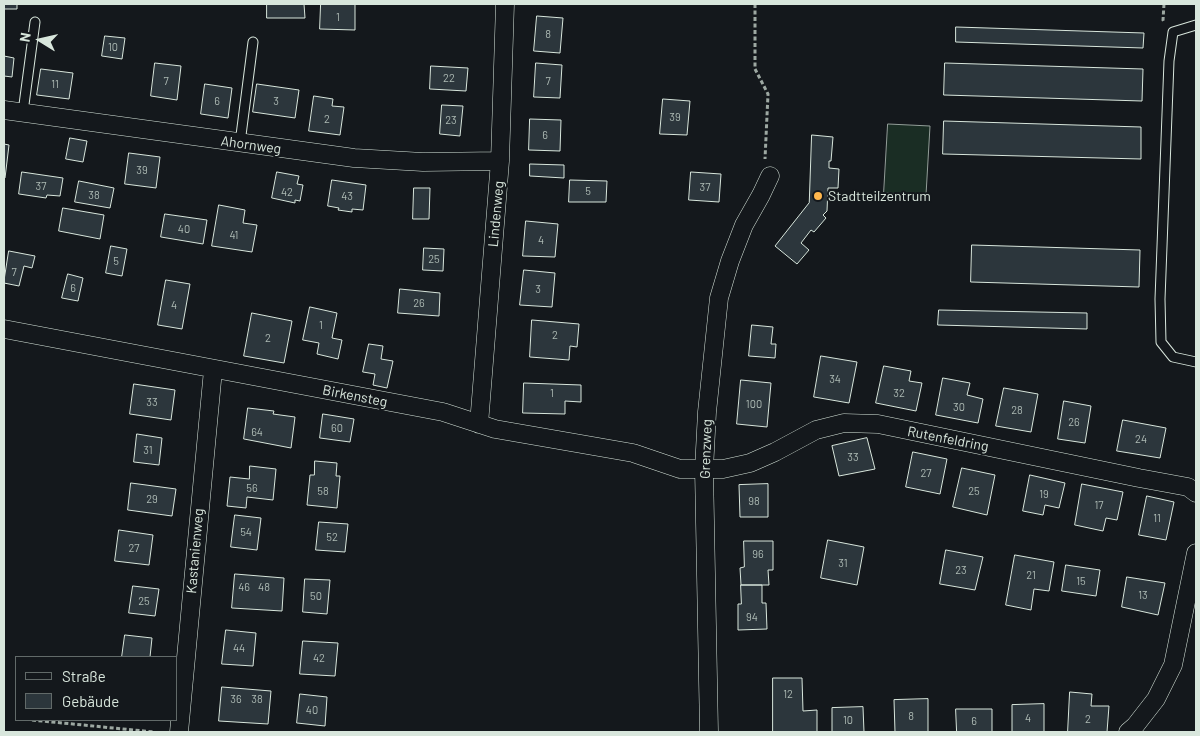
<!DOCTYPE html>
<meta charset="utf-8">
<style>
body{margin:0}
#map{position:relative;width:1200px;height:736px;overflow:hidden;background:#14181c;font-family:Barlow,sans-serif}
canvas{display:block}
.frame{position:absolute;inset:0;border:5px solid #d8e6dc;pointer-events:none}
.legend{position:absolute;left:15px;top:656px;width:162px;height:65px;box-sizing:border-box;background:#14181c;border:1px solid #626a69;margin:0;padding:6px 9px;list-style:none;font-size:15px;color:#d8e6dc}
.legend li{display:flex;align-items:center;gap:10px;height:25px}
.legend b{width:25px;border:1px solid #626a69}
.north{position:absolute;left:15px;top:15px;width:50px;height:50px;-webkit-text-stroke:4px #14181c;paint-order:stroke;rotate:280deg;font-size:14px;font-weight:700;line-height:20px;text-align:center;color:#d8e6dc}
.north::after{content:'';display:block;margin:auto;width:18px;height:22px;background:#d8e6dc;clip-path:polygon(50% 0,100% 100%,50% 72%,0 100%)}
</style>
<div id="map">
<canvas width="1200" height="736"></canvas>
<div class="frame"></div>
<ul class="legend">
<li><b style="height:6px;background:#14181c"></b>Straße</li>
<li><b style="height:14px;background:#2c363c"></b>Gebäude</li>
</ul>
<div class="north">N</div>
</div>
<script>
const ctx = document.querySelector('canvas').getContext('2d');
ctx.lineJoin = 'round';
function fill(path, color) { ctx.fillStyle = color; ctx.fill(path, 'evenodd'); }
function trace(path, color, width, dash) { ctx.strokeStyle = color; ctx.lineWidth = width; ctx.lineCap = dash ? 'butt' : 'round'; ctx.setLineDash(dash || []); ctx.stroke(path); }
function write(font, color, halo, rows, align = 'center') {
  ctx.font = font + ' Barlow,sans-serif'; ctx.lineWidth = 4; ctx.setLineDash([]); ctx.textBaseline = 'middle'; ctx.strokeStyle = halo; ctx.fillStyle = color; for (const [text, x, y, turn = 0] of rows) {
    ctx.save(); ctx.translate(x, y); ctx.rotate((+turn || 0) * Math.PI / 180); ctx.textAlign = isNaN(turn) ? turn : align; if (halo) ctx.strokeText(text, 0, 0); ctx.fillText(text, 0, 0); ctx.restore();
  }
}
const green = new Path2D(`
 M888,124L930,126L926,195L884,193Z`);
fill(green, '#1a2d24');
trace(green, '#939e99', 1);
const building = new Path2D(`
 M4,4H17V9H4Z
 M267,4H304L305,18H267Z
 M321,4H355V30L320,29Z
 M537,16L563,18L560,53L534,51Z
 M956,27L1144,33L1143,48L956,42Z
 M105,36L125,38L122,59L102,56Z
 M4,56L14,58L12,77L4,76Z
 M155,63L181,66L177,100L151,96Z
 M536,63L562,65L560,98L534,97Z
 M945,63L1143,69L1142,101L944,95Z
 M431,66L468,68L466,91L430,89Z
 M41,69L73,73L69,99L37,95Z
 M205,84L232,88L228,118L201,114Z
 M257,84L299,90L295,118L253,112Z
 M314,96L333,99L332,106L344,107L340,135L309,131Z
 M663,99L690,101L687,135L660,134Z
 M442,105L463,106L460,136L440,134Z
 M530,119L561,120L560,151L529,150Z
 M944,121L1141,127V159L943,154Z
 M812,135L833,137L831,161H829V168L839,169L838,188H828L827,211L823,215L826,218L814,232L811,230L801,243L809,250L797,264L775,246L809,203Z
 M70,138L87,141L83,162L66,159Z
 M4,144L9,145L5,178H4Z
 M129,153L160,157L156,188L125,184Z
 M530,164L564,165V178L530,176Z
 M22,172L63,178L60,196L47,195L46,198L19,194Z
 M277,172L299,176L297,184L303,185L300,201L295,200V203L272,198Z
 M691,172L721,174L719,202L689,200Z
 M332,180L366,185L363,210L352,209V212L338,210L339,208L328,206Z
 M570,180L607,181L606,202H569Z
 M79,181L114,188L110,208L75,202Z
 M414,188H430L429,219H413Z
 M219,205L245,210L243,223L257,225L252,252L212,246Z
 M63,208L104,215L100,239L59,231Z
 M165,214L207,220L203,244L161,237Z
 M526,221L558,224L555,257L523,256Z
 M972,245L1140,250L1139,287L971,282Z
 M111,246L127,249L122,276L106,273Z
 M424,248L444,249L443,271L423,270Z
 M9,251L35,256L32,268L24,266L19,286L4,283Z
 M524,270L555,273L552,307L520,305Z
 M68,274L83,278L78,301L62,298Z
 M166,280L190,284L182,329L158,325Z
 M400,289L440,293L439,316L398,313Z
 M310,307L337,313L332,338L342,340L338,359L317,354L319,343L303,340Z
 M939,310L1087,313V329L938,325Z
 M252,313L292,321L284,363L244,356Z
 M532,320L579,324L577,347L570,346L569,360L530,357Z
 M752,325L773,327L771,344H776L775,358L749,356Z
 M369,344L383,346L381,359L393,361L387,388L373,385L375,374L363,372Z
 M821,356L857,362L849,403L814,397Z
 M884,366L911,371L909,381L922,383L916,411L876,403Z
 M943,378L970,383L967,395L983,399L978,423L936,415Z
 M741,380L771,383L767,427L737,424Z
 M524,383L581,385V402L565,401V414L523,413Z
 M134,384L175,390L171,420L130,414Z
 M1004,388L1038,394L1031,432L996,426Z
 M1064,401L1091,406L1085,443L1058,439Z
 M248,408L274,411L273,414L295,417L291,448L244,439Z
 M323,414L354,419L350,442L320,438Z
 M1123,420L1166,428L1160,458L1117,451Z
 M137,434L162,438L159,465L134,462Z
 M867,438L875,469L839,476L832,446Z
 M913,452L947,459L940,494L906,487Z
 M315,461L337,463L336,476H340L337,508L307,505L310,475H314Z
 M250,466L276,469L273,500L247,497L246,508L227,506L230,477L249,479Z
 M962,468L995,475L987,515L953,507Z
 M1030,475L1065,483L1059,508L1045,505L1043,515L1023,511Z
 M131,483L176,489L172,516L128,510Z
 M768,484V517H740L739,485Z
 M1082,484L1123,492L1117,520L1106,518L1103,531L1075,525Z
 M1147,496L1174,502L1166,540L1139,535Z
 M235,515L261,518L257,550L231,547Z
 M319,522L348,524L345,552L316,550Z
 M119,530L153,535L149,565L115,561Z
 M828,540L864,547L857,585L821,578Z
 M744,541H773V570H768L769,585H741L740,568L744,567Z
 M946,550L983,557L975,590L940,584Z
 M1015,555L1054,562L1049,591L1034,589L1031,610L1006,605Z
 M1066,565L1100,570L1096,596L1062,591Z
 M235,574L284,578L282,611L232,608Z
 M1127,577L1165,583L1158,615L1122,607Z
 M305,579L330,580L327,614L303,612Z
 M741,585H762V603H766L767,629L738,630V604H741Z
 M133,586L159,589L155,616L129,613Z
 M226,630L256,633L253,666L222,664Z
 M125,635L152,638L150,657H122Z
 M303,641L338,643L335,676L300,674Z
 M773,678H802L803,711L817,710V732H773Z
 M222,687L271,691L268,724L219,721Z
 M1070,692L1092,694L1091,706H1109L1107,732H1068Z
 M300,694L327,697L325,726L297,723Z
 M928,699V732H895L894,700Z
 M1044,704V732H1012V705Z
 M863,707L864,732H832V708Z
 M956,709H992V732H957Z`);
fill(building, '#2c363c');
trace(building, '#d8e6dc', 1);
const service = new Path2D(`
 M1196,25L1173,32L1169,61L1160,299L1161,342L1173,357L1196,362
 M23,112L35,22
 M240,143L253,42`);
const minor = new Path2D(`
 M4,110L354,158L423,162L500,161
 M4,329L443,412L495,429L633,453L680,469H723L750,463L775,452L816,430L844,423L878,424L1139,478L1188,487L1196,493
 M479,424L500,161L505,4
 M179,732L213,370
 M709,732L704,469L707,412L719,298L730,261L744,225L761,195L770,176
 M1128,732L1135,726L1156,699L1173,665L1196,553`);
trace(service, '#d8e6dc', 11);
trace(minor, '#d8e6dc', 19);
trace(new Path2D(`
 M755,4V69L768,94L765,159
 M1164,4L1163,20L1164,22
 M32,720L154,732`), '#9da8a2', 3, [4, 2.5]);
trace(service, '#14181c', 9);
trace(minor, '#14181c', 18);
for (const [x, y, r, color] of [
 [818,196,5,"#ffb74d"]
]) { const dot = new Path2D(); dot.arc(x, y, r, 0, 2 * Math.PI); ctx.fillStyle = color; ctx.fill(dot); trace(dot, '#14181c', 2); }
write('11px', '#adbab4', null, [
 ["1",338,17],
 ["8",548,34],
 ["10",113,47],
 ["22",449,78],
 ["7",166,81],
 ["7",548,81],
 ["11",55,84],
 ["6",217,101],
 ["3",276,101],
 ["39",675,117],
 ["2",327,119],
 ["23",451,120],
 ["6",545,135],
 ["39",142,170],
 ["37",41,186],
 ["37",705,187],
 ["5",588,191],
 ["42",287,192],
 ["38",94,195],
 ["43",347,196],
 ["40",184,229],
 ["41",234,235],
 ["4",541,240],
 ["25",434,259],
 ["5",116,261],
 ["7",14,272],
 ["6",73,288],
 ["3",538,289],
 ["26",419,303],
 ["4",174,305],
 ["1",321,325],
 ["2",555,335],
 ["2",268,338],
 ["34",835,379],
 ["1",552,393],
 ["32",899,393],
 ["33",152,402],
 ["100",754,404],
 ["30",959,407],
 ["28",1017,410],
 ["26",1074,422],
 ["60",337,428],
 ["64",257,432],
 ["24",1141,439],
 ["31",148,450],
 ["33",853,457],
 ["27",926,473],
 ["56",252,488],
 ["58",323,491],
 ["25",974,491],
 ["19",1044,494],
 ["29",152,499],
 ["98",754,501],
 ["17",1099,505],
 ["11",1157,518],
 ["54",246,532],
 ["52",332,537],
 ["27",134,548],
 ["96",758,554],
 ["31",843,563],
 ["23",961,570],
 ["21",1031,575],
 ["15",1081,581],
 ["46",244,587],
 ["48",264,587],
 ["13",1143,595],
 ["50",316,596],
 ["25",144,601],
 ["94",752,617],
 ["44",239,648],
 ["42",319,658],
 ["12",788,694],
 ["36",236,699],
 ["38",257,699],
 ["40",312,710],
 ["8",911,716],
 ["4",1028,718],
 ["2",1088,719],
 ["10",848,720],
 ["6",974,721]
]);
write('14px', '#d8e6dc', '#14181c', [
 ["Ahornweg",251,145,8],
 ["Lindenweg",496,214,-85],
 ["Birkensteg",355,396,11],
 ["Rutenfeldring",948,439,11],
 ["Grenzweg",706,449,-88],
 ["Kastanienweg",195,551,-85]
]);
write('14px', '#d8e6dc', '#14181c', [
 ["Stadtteilzentrum",828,196]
], 'left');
</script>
